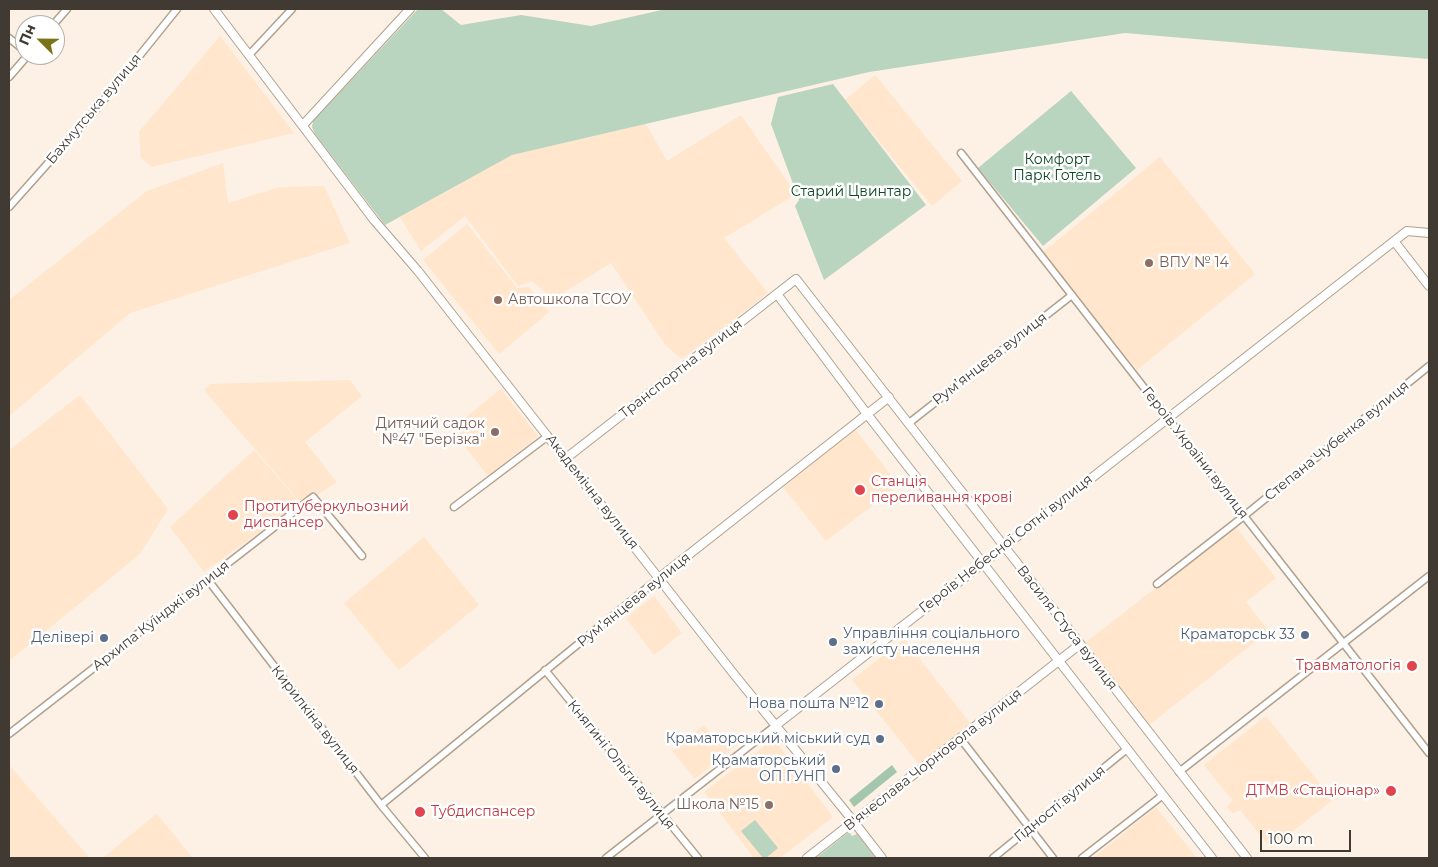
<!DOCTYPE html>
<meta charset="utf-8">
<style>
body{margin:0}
#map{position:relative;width:1438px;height:867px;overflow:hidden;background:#fcf1e4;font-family:Montserrat,sans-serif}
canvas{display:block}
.frame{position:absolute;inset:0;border:10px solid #413a32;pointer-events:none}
.north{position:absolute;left:15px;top:15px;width:50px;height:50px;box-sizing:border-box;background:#fff;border:1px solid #b3b0ad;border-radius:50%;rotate:293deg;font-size:14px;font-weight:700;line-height:20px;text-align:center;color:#413a32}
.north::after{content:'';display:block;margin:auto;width:18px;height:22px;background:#7a7418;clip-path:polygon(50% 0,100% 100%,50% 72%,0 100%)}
.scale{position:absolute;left:1260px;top:830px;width:91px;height:22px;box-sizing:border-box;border:2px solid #413a32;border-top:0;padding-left:6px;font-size:15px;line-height:18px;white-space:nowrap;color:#413a32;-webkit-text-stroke:4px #fff;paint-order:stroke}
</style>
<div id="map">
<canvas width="1438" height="867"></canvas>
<div class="frame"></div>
<div class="north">Пн</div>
<div class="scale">100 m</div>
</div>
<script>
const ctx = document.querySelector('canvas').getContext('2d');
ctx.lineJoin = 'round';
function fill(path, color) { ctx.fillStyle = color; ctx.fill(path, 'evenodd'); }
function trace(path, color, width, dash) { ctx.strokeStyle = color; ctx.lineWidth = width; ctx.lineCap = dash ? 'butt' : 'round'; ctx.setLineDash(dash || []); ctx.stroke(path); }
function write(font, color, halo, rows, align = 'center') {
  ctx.font = font + ' Montserrat,sans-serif'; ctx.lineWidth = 5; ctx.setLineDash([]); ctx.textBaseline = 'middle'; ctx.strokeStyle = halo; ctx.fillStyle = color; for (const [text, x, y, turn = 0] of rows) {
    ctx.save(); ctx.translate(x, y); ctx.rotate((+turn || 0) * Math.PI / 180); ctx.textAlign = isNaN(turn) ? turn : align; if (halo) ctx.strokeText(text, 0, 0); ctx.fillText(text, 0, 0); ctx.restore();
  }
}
fill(new Path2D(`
 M220,36L294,133L152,167L141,158L139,132Z
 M875,75L962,181L932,206L845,100Z
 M741,115L796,194L724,238L768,293L682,359L666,346L611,263L553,299L532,281L518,286L465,216L421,251L400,217L512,155L646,124L667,161Z
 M1160,157L1255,274L1137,370L1043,252Z
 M223,163L228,203L280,187L324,186L350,243L130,313L9,416V300L147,191Z
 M467,224L517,288L529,287L549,312L499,354L423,260Z
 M350,380L362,396L305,442L337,482L303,505L204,390L210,384Z
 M501,389L538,436L488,476L451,429Z
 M80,395L168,509L140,554L9,661V450Z
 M855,429L899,485L826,541L783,487Z
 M254,450L300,503L204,572L170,527Z
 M1235,526L1276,578L1246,602L1269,631L1149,725L1085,643Z
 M424,537L479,605L399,670L344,603Z
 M654,596L682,633L654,655L626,618Z
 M904,639L970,723L920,766L852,680Z
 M1266,716L1333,800L1271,848L1240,810L1234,813L1231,812L1227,807L1232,800L1204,765Z
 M704,725L713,736L720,731L734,747L695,779L672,751Z
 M774,739L833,817L780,858H754L704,792Z
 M9,765L89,857L87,858H9Z
 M1156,807L1197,858H1093Z
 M157,814L193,858H103L156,814Z`), '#ffe6cc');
fill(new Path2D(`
 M418,9H441L461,25L521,15L591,26L666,9H1429V59L1125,33L869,72L512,155L385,225L315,134L312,127L313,121Z
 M833,84L926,205L824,280L795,206L799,200L771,124L778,97Z
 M1071,91L1136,168L1043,246L978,168Z
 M755,820L778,848L766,858H763L741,831Z
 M849,832L852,836L857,834L876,858H816Z`), '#b9d4bf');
fill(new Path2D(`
 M892,765L897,772L854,807L849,800Z`), '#a3c6ac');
const minor = new Path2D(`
 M53,25L67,9
 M9,38L25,51
 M249,55L292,9
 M9,77L28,55
 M961,153L1429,753
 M9,207L99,106L177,9
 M909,423L1072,295
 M454,507L548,436
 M208,580L381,805L425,858
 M1157,584L1244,516L1429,366
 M545,670L698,858
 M9,734L313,497L362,556
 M960,738L1053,858
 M1179,772L1429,576
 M381,805L659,578
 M606,858L775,726
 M993,858L1127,749
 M1082,858L1163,795`);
const tertiary = new Path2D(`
 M214,9L374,220L418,271L733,673L854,822L882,858
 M303,125L410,9
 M1394,241L1429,286
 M777,294L867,414L1212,858
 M565,459L796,279C947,472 1096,666 1247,858
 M659,578L889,397
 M775,726L1407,231L1429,233
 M807,858L1079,645`);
trace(minor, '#b1a08d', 9);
trace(tertiary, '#b1a08d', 10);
trace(minor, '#fff', 6);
trace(tertiary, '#fff', 8);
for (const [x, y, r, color] of [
 [1149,263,5,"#8d6e63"],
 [498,300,5,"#8d6e63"],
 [495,432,5,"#8d6e63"],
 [860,490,6,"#e0444e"],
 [233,515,6,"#e0444e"],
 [1305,635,5,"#5c6f8a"],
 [104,638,5,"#5c6f8a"],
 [833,642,5,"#5c6f8a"],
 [1412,666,6,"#e0444e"],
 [879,704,5,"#5c6f8a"],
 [880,739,5,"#5c6f8a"],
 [836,769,5,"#5c6f8a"],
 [1391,791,6,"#e0444e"],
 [769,805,5,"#8d6e63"],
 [420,812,6,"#e0444e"]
]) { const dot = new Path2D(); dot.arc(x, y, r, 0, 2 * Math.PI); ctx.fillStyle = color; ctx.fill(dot); trace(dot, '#fff', 2); }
write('14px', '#413a32', '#fff', [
 ["Бахмутська вулиця",94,109,-50],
 ["Рум’янцева вулиця",990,359,-38],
 ["Транспортна вулиця",681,369,-38],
 ["Степана Чубенка вулиця",1337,441,-39],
 ["Героїв України вулиця",1195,453,52],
 ["Академічна вулиця",592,492,52],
 ["Героїв Небесної Сотні вулиця",1006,544,-38],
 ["Рум’янцева вулиця",634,600,-39],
 ["Архипа Куїнджі вулиця",161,616,-38],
 ["Василя Стуса вулиця",1067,628,52],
 ["Кирилкіна вулиця",315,720,52],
 ["В'ячеслава Чорновола вулиця",933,760,-38],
 ["Княгині Ольги вулиця",621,765,51],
 ["Гідності вулиця",1060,804,-39]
]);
write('14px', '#0d4624', '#fff', [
 ["Комфорт",1057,160],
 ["Парк Готель",1057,176],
 ["Старий Цвинтар",851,192]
]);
write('14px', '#785e54', '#fff', [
 ["ВПУ № 14",1159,263],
 ["Автошкола ТСОУ",508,300],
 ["Дитячий садок",485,424,"right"],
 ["№47 \"Берізка\"",485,440,"right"],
 ["Школа №15",759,805,"right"]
], 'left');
write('14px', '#be3a42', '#fff', [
 ["Станція",871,482],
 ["переливання крові",871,498],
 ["Протитуберкульозний",244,507],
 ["диспансер",244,523],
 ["Травматологія",1401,666,"right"],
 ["ДТМВ «Стаціонар»",1380,791,"right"],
 ["Тубдиспансер",431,812]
], 'left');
write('14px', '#4e5e75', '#fff', [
 ["Управління соціального",843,634,"left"],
 ["захисту населення",843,650,"left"],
 ["Краматорськ 33",1295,635],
 ["Делівері",94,638],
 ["Нова пошта №12",869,704],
 ["Краматорський міський суд",870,739],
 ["Краматорський",826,761],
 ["ОП ГУНП",826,777]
], 'right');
</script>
